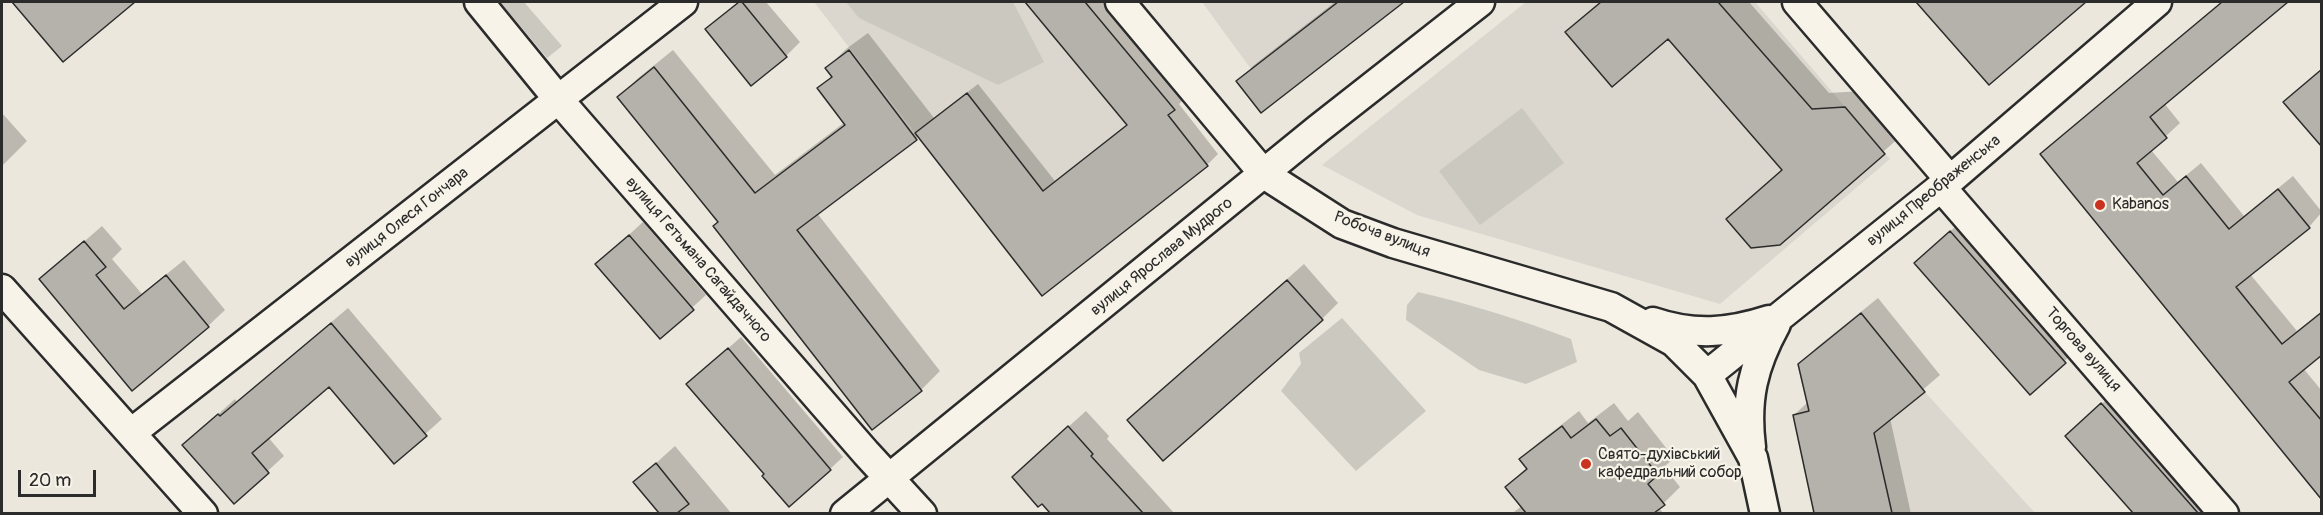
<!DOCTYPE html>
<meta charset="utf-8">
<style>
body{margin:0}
#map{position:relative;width:2323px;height:515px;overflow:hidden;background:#ebe7dd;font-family:Pangolin,sans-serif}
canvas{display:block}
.frame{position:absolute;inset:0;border:3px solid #2b2b2b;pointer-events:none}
.scale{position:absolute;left:18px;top:470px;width:78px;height:27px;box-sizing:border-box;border:3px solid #2b2b2b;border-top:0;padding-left:8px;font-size:18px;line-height:21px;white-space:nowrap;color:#2b2b2b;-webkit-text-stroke:4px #f7f3e8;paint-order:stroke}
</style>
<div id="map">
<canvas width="2323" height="515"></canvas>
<div class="frame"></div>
<div class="scale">20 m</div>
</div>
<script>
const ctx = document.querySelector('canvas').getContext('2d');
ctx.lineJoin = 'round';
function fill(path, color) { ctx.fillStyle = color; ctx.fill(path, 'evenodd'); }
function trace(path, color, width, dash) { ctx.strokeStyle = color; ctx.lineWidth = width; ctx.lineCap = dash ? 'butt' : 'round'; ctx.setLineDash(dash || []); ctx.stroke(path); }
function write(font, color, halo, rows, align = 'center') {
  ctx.font = font + ' Pangolin,sans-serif'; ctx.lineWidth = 4.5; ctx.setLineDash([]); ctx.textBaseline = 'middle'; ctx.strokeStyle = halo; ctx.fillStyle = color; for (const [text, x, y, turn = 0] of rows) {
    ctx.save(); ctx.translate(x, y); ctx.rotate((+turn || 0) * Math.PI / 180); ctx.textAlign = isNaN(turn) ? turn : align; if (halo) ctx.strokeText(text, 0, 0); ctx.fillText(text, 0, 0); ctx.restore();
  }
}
fill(new Path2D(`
 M814,2H1085L1175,110L1126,126L1043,191L967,94L915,133Z
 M1202,2H1404L1261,113L1236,81L1251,69Z
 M1526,2H1755L1890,159L1720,304L1417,215L1322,165Z
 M1861,313L1925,392L2035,513H1814L1793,415L1808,411L1798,364Z`), '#dbd7ce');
fill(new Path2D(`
 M500,2H524L562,46L547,58Z
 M846,2H1013L1044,62L998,85L859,18Z
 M1522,108L1564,163L1480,225L1439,171Z
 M1418,292C1471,304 1521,320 1571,339L1577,362L1526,384L1479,370L1406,320L1407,305Z
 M1342,318L1426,411L1356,471L1281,391L1301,364L1299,353Z`), '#cbc8bf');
fill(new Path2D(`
 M29,2H133L64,60L21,9Z
 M738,2H766L800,42L786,56L707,29Z
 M1027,2H1105L1185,98L1179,104L1218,154L1207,165L1043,294L919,136L817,213L940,371L921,390L872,428L719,222L619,97L637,79L673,50L775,175L845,122L819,88L833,75L827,68L846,49L868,33L934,118L978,84L1055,181L1128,124Z
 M1335,2H1401L1261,111L1238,82L1254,65Z
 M1600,2H1749L1829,93L1862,91L1901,136L1779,244L1728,219L1783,169L1668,37L1567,32Z
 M1926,2H2083L1989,83L1922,6Z
 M2222,2H2286L2164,103L2180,123L2151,150L2178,182L2201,163L2244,216L2293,176L2322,212L2309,227L2250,274L2297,331L2322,311V353L2303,368L2322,391V483L2042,154Z
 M2,113L27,141L2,166Z
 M1971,212L2085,342L2030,393L1916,263Z
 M643,222L706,295L660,337L597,264Z
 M102,226L122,249L112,259L142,294L184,260L225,310L208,326L132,389L41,279Z
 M1304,264L1338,303L1322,319L1146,404Z
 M1878,298L1940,375L1890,418L1911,514H1816L1794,415L1808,402L1800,365L1816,348Z
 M348,308L442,419L394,462L329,385L268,437L284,456L234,502L184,445L235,399L237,402Z
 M741,337L843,457L830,469L766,474L701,372Z
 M2119,388L2229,514H2135L2067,436Z
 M1614,403L1628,421L1638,412L1674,458L1664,467L1680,487L1659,508L1664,514H1511L1522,506L1507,487L1527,467L1521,459L1538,443L1579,411L1588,423Z
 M1086,411L1109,436L1107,439L1175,514H1052L1042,502L1030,461Z
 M675,446L732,514H661L635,482Z`), '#0003');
const building = new Path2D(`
 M12,2H135L63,62Z
 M739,2H742L787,57L751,86L705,29Z
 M1025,2H1085L1175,110L1168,115L1208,166L1042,296L915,133L967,93L1043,191L1127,125Z
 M1338,2H1404L1261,113L1236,81Z
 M1601,2H1718L1812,109L1845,107L1885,154L1780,245L1751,248L1726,219L1782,170L1668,39L1612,87L1565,32Z
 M1916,2H2086L1989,85Z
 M2222,2H2288L2150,117L2167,138L2137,163L2163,195L2186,176L2229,229L2278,189L2310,228L2236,287L2282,344L2322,312V355L2289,382L2322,421V500L2040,154Z
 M849,50L917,140L797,230L922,391L872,430L713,226L718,222L617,97L654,67L755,193L845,125L817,88L832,77L825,68Z
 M2322,69V147L2283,102Z
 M1950,231L2066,363L2030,395L1914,263Z
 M629,235L694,310L660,339L595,264Z
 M84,241L106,267L96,275L124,309L166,275L209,327L132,391L39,279Z
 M1287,280L1323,320L1163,461L1127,420Z
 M1861,313L1925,392L1874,433L1892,513H1814L1793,415L1809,411L1798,364Z
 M331,323L427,436L394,464L329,387L252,453L269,473L234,504L182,445L218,414L220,416Z
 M728,348L831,470L789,507L762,476L764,474L686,384Z
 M2101,403L2198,513H2133L2065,436Z
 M1596,419L1610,436L1621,428L1658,475L1648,484L1665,505L1654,513H1526L1505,487L1527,469L1519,459L1562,426L1571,438Z
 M1068,426L1093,454L1091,456L1143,513H1050L1042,504L1038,507L1012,477Z
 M656,463L689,504L677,513H659L633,482Z`);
fill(building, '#b5b2ab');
trace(building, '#2b2b2b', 1.5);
const minor = new Path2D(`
 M479,2L558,99L866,453L922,514
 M1120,2L1264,174L1342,224L1393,243L1611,307L1674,342L1707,375L1753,458L1765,514
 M1797,2L1950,180
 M1941,187L2224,514
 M2,289L203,514
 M1653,322C1694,336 1729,333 1769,320
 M1707,375L1950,180L2157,2
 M131,433L683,2
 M1751,447C1745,399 1753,366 1776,324
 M845,514L1318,129L1480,2`);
trace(minor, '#2b2b2b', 33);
trace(minor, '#f7f3e8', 28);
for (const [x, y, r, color] of [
 [2100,205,6,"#c8321e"],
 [1586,464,6,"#c8321e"]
]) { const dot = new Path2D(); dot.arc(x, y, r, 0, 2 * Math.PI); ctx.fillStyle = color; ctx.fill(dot); trace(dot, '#f7f3e8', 2); }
write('16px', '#2b2b2b', '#f7f3e8', [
 ["вулиця Преображенська",1934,191,-39],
 ["вулиця Олеся Гончара",407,218,-38],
 ["Робоча вулиця",1382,235,21],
 ["вулиця Ярослава Мудрого",1162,257,-39],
 ["вулиця Гетьмана Сагайдачного",698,260,49],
 ["Торгова вулиця",2083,350,49]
]);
write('16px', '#2b2b2b', '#f7f3e8', [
 ["Kabanos",2112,205],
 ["Свято-духівський",1598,455],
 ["кафедральний собор",1598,473]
], 'left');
</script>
